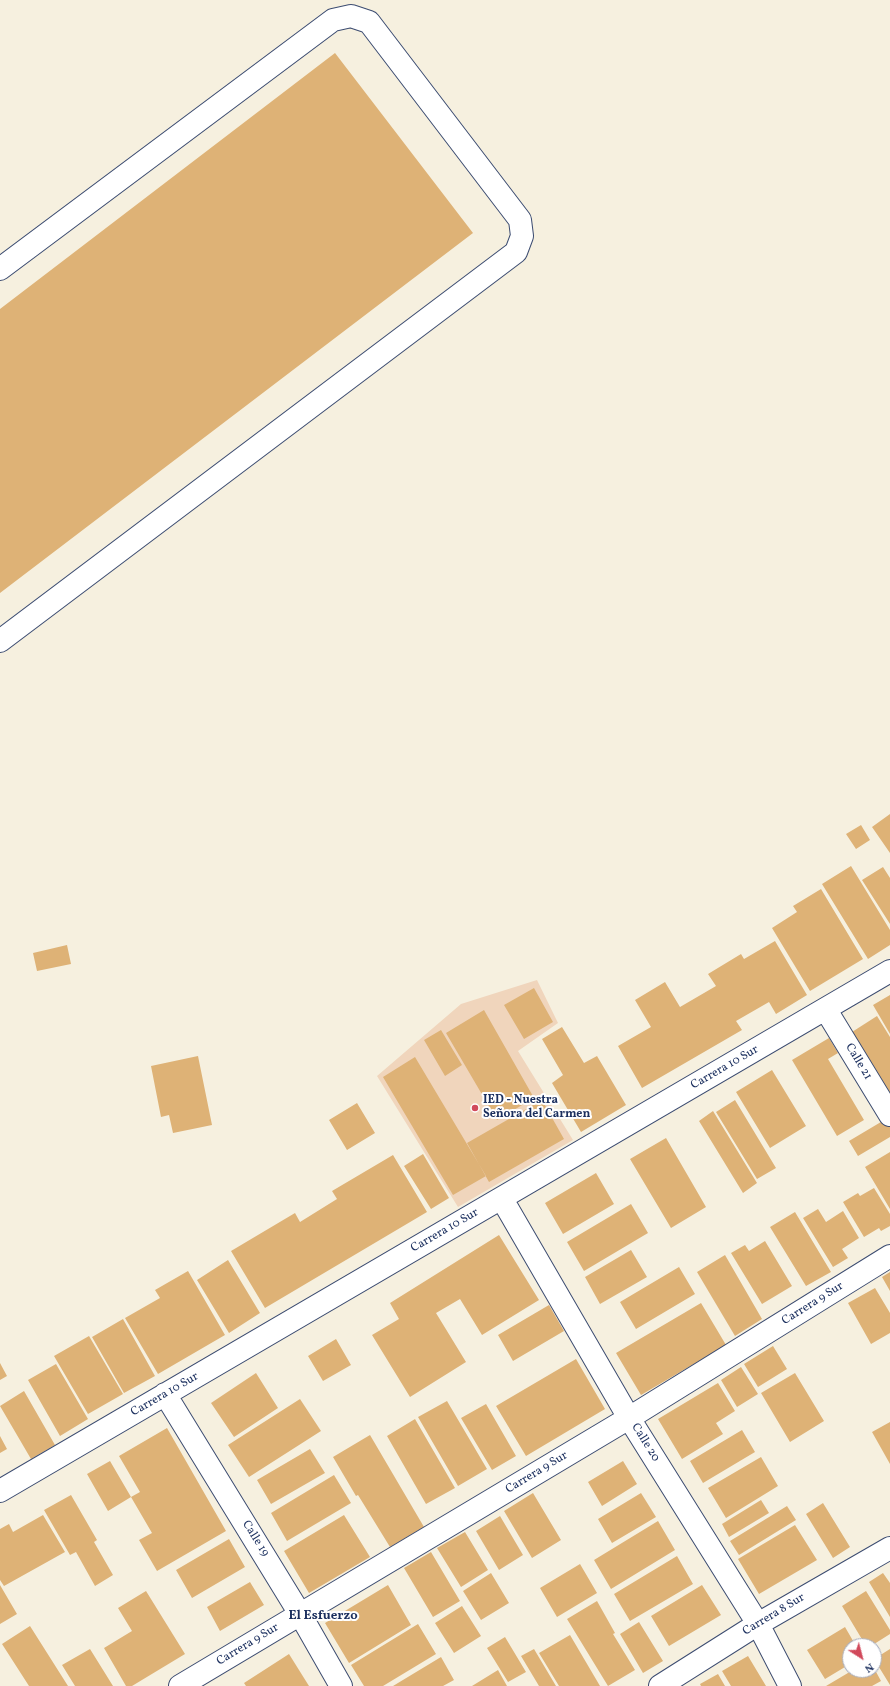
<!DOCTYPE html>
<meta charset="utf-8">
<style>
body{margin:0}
#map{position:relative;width:890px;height:1686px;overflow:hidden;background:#f6f0df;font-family:Vollkorn,serif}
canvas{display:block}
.north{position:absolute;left:842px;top:1638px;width:40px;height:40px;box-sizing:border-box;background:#fff;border:1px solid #a4acbf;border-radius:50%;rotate:144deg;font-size:11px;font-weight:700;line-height:16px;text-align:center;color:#1b2f5e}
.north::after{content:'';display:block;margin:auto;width:14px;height:18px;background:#d1495b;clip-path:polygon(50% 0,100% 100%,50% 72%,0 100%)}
</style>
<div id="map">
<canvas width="890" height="1686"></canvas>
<div class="north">N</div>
</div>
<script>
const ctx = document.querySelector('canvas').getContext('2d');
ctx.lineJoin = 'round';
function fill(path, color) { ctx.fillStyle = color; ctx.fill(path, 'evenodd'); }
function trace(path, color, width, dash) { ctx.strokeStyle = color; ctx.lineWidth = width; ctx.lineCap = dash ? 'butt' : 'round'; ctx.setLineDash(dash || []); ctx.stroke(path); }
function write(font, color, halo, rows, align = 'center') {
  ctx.font = font + ' Vollkorn,serif'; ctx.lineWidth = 4; ctx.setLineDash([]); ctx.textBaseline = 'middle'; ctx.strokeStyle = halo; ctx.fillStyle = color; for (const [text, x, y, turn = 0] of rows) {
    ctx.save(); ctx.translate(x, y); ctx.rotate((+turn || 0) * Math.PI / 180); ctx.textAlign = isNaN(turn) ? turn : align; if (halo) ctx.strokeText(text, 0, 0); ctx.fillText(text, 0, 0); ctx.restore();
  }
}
fill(new Path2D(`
 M537,980L558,1023L518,1051L573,1140L458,1207L377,1076L461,1004Z`), '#f0d5bc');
fill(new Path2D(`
 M335,53L473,233L0,593V309Z
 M890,814V853L872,827Z
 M861,825L870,840L856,849L846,834Z
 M851,866L890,930V945L868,959L822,884Z
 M883,867L890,878V924L862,880Z
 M821,889L863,959L810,991L772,928L797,912L793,906Z
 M775,941L807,995L776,1014L769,1002L736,1021L742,1030L642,1088L618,1046L651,1027L635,1000L665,982L680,1007L716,986L708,974L741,954L744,959Z
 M67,945L71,964L37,971L33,953Z
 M534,988L553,1022L524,1039L504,1005Z
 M890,995V1034L873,1005Z
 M484,1010L534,1098L497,1120L446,1033Z
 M877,1016L890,1037V1094L852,1032Z
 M562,1027L584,1063L597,1056L626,1105L581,1132L552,1083L563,1075L542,1039Z
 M441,1030L462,1065L445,1076L424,1040Z
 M829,1038L838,1053L828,1059L864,1120L837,1136L792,1060Z
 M198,1056L212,1125L173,1133L169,1115L161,1117L151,1066Z
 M415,1057L486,1176L453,1195L383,1077Z
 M772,1070L806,1126L770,1148L736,1092Z
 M542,1100L564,1139L489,1182L467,1143Z
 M735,1100L776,1168L757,1179L716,1112Z
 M357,1103L375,1133L347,1150L329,1120Z
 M713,1111L757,1183L743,1193L699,1121Z
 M886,1119L890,1125V1137L858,1156L849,1141Z
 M666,1138L706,1207L671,1228L630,1159Z
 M890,1152V1209L865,1167Z
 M423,1154L449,1198L431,1209L404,1166Z
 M393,1155L427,1212L265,1308L231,1251L295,1213L300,1222L337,1199L332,1191Z
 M596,1173L614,1204L563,1234L545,1203Z
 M874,1188L890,1214V1226L881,1231L879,1228L864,1237L843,1202L858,1193L860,1196Z
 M631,1204L648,1233L584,1271L567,1242Z
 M818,1209L826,1222L843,1211L859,1238L842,1249L848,1258L833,1267L803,1218Z
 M795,1212L831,1272L806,1286L770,1227Z
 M499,1235L539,1300L482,1335L460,1299L436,1313L466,1362L410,1397L372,1335L399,1319L390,1303Z
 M765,1241L792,1286L762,1304L731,1253L745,1245L749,1251Z
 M631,1250L647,1277L600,1304L585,1277Z
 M725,1255L762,1319L735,1336L697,1272Z
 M228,1260L260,1313L229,1333L197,1280Z
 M679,1267L695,1294L636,1329L620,1302Z
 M188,1271L225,1335L158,1374L125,1318L160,1298L155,1290Z
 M890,1272V1291L882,1277Z
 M875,1288L890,1313V1333L871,1344L848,1303Z
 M701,1303L726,1345L641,1395L616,1353Z
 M549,1305L564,1331L513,1361L498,1335Z
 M123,1319L155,1376L124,1393L92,1337Z
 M89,1336L123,1394L88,1414L54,1356Z
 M336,1339L351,1365L323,1381L308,1356Z
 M773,1346L787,1369L758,1387L744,1364Z
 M576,1359L605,1409L526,1456L496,1406Z
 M0,1363L7,1376L0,1380Z
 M56,1364L88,1419L60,1436L28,1380Z
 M741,1367L758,1394L737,1407L721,1380Z
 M256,1373L278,1408L234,1437L211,1403Z
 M795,1373L824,1421L790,1442L761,1393Z
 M718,1383L735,1411L716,1423L723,1434L682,1459L658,1419Z
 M24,1391L55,1445L31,1459L0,1406Z
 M300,1399L321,1431L249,1477L228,1445Z
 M447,1401L487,1469L458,1486L418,1417Z
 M486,1404L516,1456L492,1470L461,1418Z
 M415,1419L455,1488L426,1504L387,1436Z
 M890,1422V1464L872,1432Z
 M167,1428L226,1531L157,1571L139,1540L152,1533L131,1497L108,1511L87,1474L110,1461L131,1497L140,1492L119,1456Z
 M742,1430L755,1452L703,1483L690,1461Z
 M370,1435L424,1527L390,1547L358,1495L356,1496L333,1457Z
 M0,1436L7,1449L0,1453Z
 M310,1449L325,1473L271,1504L257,1480Z
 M761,1457L778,1486L726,1518L708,1488Z
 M623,1461L637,1484L602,1506L588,1482Z
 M334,1475L351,1503L287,1541L271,1513Z
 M533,1493L561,1540L532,1558L504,1511Z
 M641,1493L656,1517L612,1543L598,1519Z
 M71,1495L97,1540L94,1542L113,1575L95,1586L76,1552L70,1555L44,1510Z
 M761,1500L769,1513L729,1537L722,1524Z
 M823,1503L850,1547L833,1558L806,1514Z
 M787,1506L796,1520L739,1555L730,1541Z
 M43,1515L65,1552L4,1586L0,1580V1529L9,1524L13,1532Z
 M344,1515L370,1557L309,1593L284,1551Z
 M500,1516L523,1555L499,1570L476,1531Z
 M658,1521L675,1550L611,1589L594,1560Z
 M795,1525L817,1560L759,1594L738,1559Z
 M465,1532L488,1570L461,1587L437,1548Z
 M229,1539L245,1567L192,1598L176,1570Z
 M431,1552L460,1601L433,1617L404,1568Z
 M677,1556L693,1584L630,1621L614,1594Z
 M580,1564L597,1593L557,1617L540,1588Z
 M491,1573L509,1603L481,1620L463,1591Z
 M883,1573L890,1583V1617L869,1582Z
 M250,1582L264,1605L220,1631L207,1607Z
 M0,1585L17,1614L0,1624Z
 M388,1585L411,1625L349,1663L325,1623Z
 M702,1585L721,1615L669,1646L651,1616Z
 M146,1591L185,1654L132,1686H126L104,1648L132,1631L118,1608Z
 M866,1591L890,1630V1634L871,1646H866L842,1606Z
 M597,1601L615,1633L613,1634L635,1670L608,1686L567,1619Z
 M462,1606L481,1636L454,1653L435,1623Z
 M639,1622L663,1661L643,1673L620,1634Z
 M418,1624L436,1654L383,1686H364L351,1665Z
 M30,1626L68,1686H29L2,1644Z
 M845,1627L856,1646H850V1664L825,1679L807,1650Z
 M570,1635L600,1686H559L539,1653Z
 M505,1637L526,1672L508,1682L487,1648Z
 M90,1649L113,1686H75L62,1665Z
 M534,1649L556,1686H539L521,1656Z
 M890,1649V1685L874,1659Z
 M289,1654L309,1686H246L244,1683Z
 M748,1656L766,1686H731L722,1671Z
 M441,1657L454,1680L443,1686H393Z
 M498,1670L507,1686H472Z
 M853,1670H875L881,1681L872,1686H826Z
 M718,1674L725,1686H701L700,1684Z`), '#deb276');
const minor = new Path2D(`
 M0,269L333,20L351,16L369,22L520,220L522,236L516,252L0,641
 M826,1010L890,1115
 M502,1199L629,1418L758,1624L790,1686
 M165,1394L300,1614L341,1686
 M0,1491L890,971
 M180,1686L629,1418L890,1256
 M660,1686L758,1624L890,1548`);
trace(minor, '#3c4c71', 24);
trace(minor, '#fff', 22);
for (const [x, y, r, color] of [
 [475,1108,4,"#d1495b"]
]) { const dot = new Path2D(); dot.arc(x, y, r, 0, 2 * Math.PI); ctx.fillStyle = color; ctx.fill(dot); trace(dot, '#fff', 1.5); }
write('12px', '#1b2f5e', '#fff', [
 ["Calle 21",858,1062,59],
 ["Carrera 10 Sur",725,1068,-30],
 ["Carrera 10 Sur",445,1231,-30],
 ["Carrera 9 Sur",813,1304,-32],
 ["Carrera 10 Sur",165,1395,-30],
 ["Calle 20",645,1443,58],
 ["Carrera 9 Sur",537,1473,-31],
 ["Calle 19",255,1539,58],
 ["Carrera 8 Sur",774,1615,-31],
 ["Carrera 9 Sur",248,1645,-31]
]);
write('bold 12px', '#1b2f5e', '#fff', [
 ["IED - Nuestra",483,1101],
 ["Señora del Carmen",483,1115]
], 'left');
write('bold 13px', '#1b2f5e', '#fff', [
 ["El Esfuerzo",323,1617]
]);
</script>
